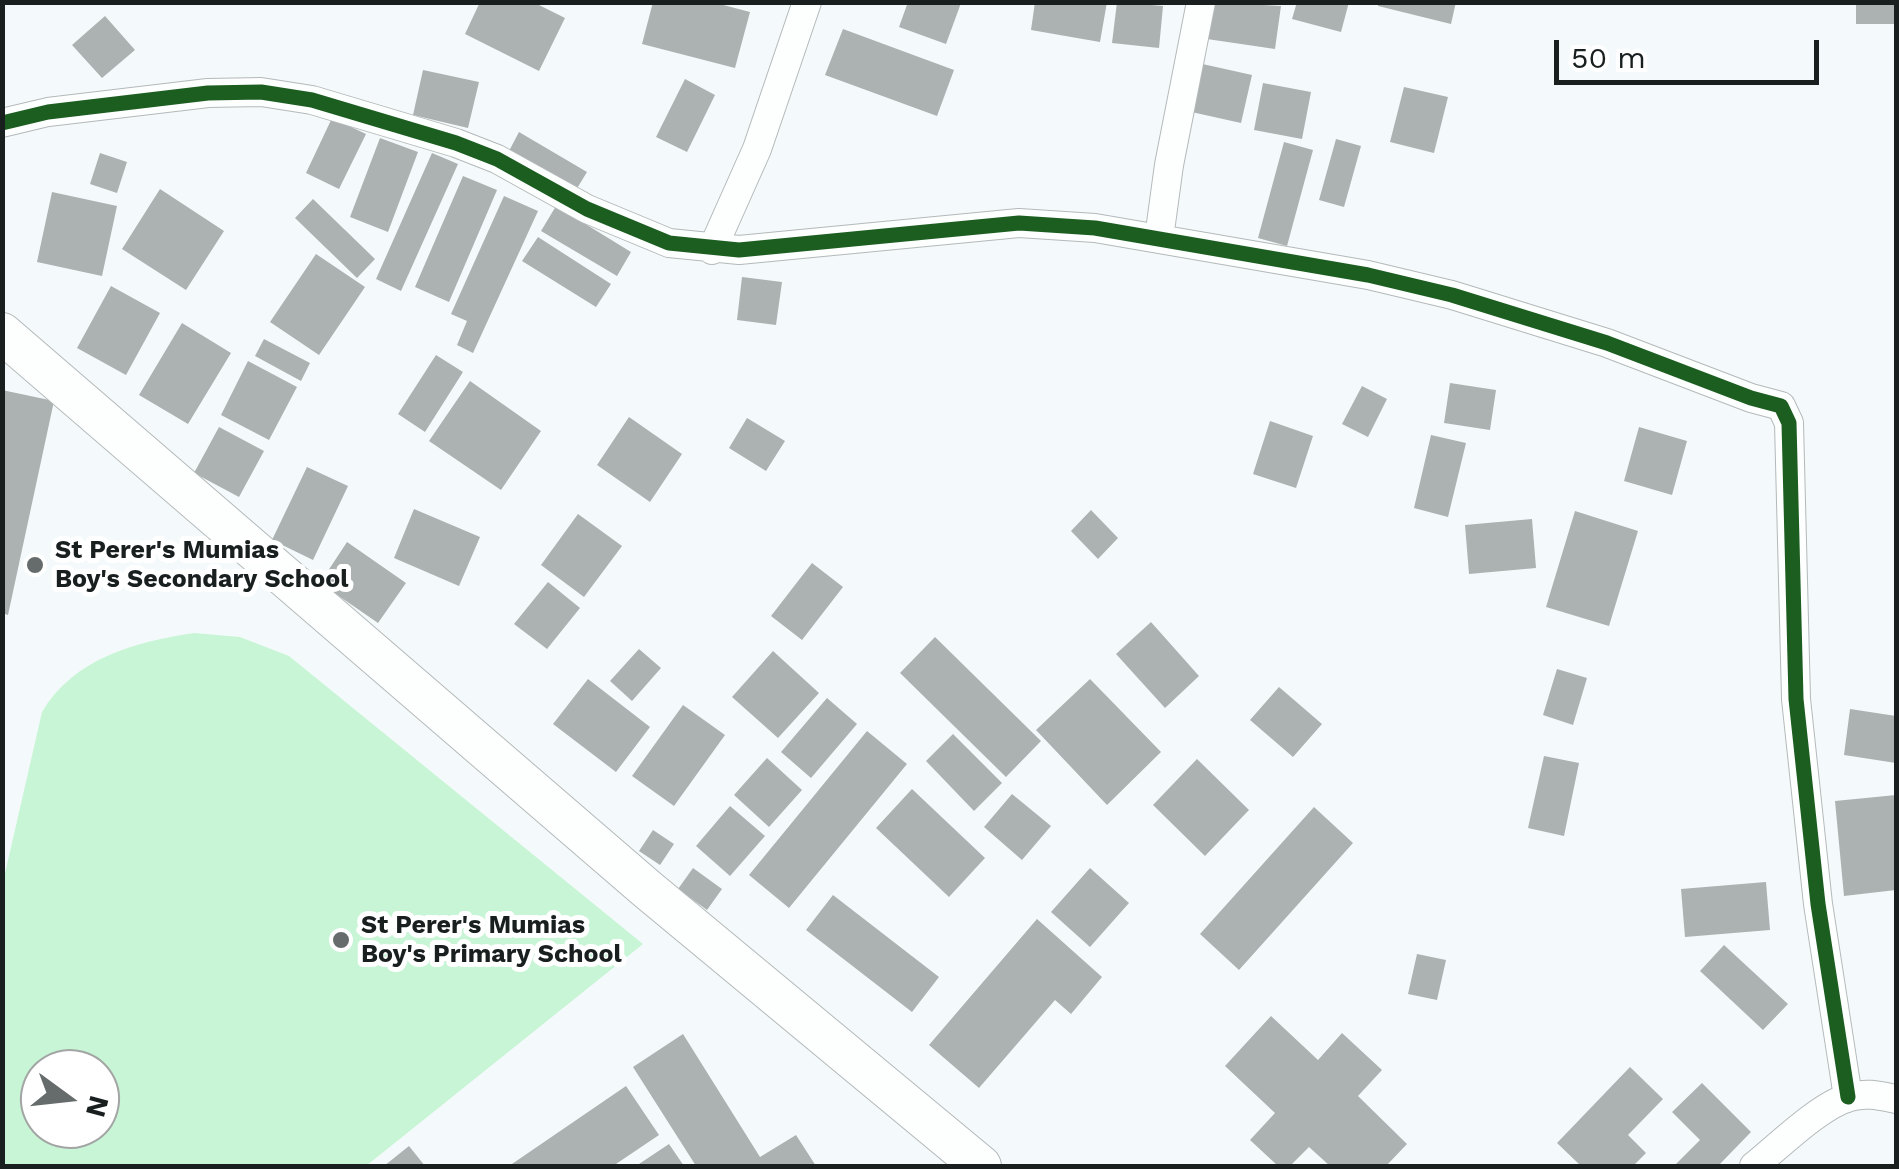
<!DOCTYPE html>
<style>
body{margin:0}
#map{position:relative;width:1899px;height:1169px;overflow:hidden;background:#f4fafb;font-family:"Work Sans",sans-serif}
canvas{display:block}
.frame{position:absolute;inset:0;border:5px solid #191e1e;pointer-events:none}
.north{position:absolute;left:20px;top:1049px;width:100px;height:100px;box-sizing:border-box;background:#fff;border:2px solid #a3a5a5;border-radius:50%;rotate:105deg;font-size:28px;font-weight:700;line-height:40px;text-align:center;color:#191e1e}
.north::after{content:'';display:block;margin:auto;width:35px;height:45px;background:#666b6b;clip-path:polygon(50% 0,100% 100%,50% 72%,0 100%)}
.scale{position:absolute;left:1554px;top:40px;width:265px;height:45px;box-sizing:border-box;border:5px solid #191e1e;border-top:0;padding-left:12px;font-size:30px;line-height:35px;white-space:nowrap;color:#191e1e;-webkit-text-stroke:8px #fff;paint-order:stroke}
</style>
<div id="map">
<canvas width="1899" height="1169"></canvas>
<div class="frame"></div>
<div class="north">N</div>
<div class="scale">50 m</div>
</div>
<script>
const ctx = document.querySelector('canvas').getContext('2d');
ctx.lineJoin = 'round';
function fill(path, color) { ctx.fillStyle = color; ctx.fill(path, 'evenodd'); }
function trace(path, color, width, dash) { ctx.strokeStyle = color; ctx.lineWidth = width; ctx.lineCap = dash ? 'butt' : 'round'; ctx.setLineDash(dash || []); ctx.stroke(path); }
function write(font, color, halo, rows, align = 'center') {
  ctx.font = font + ' "Work Sans",sans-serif'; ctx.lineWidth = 10; ctx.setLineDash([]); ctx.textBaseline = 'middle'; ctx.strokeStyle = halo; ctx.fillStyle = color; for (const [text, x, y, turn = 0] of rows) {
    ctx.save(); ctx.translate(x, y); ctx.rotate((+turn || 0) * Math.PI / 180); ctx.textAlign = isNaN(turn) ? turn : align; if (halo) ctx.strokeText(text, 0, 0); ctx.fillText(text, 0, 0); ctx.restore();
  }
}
fill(new Path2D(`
 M194,633L240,637L289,656L643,944L366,1166H3V882L42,712C74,658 135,642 194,633ZM40,1069H100V1129H40Z`), '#c8f5d5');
fill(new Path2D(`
 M480,2H533L565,18L539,71L465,34Z
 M653,2H712L750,12L735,68L642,44Z
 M908,2L961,3L946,44L899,27Z
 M1035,2H1107L1100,42L1031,30Z
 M1117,2L1163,6L1159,48L1112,43Z
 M1212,2L1281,6L1275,49L1207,39Z
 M1297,2H1349L1341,32L1292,19Z
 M1378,2H1456L1451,24L1378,6Z
 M1856,2H1896V24H1856Z
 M105,16L135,50L102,78L72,45Z
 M843,29L954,70L937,116L825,75Z
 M1198,63L1252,75L1241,123L1187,111Z
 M423,70L479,82L468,128L413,115Z
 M685,79L715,95L687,152L656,137Z
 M1263,83L1311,92L1302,139L1254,130Z
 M1404,87L1448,97L1434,153L1390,142Z
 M332,118L366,134L339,189L306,173Z
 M519,132L587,172L576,190L509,151Z
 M380,138L418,152L388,232L350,217Z
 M1336,139L1361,146L1344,207L1319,200Z
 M1284,142L1313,150L1287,246L1258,238Z
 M100,153L127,162L117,193L90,184Z
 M432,153L458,164L401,291L376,279Z
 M463,176L497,190L449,302L415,287Z
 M160,189L224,231L186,290L122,249Z
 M52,192L117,206L102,276L37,262Z
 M504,196L538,211L473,353L457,345L467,321L451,314Z
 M313,199L375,259L357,278L295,218Z
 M556,206L631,252L617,276L541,231Z
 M538,237L611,284L596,307L522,261Z
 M316,254L365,287L319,355L270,322Z
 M742,277L782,282L776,325L737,320Z
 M111,286L160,313L126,375L77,348Z
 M182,323L231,353L188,424L139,395Z
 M264,339L310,363L301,381L255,356Z
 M436,355L463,372L425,432L398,414Z
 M248,361L297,387L269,440L221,415Z
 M470,381L541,431L501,490L429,441Z
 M1450,383L1496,390L1490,430L1444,423Z
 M1362,386L1387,399L1368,437L1342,424Z
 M2,390L54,401L8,615L2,613Z
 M629,417L682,454L650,502L597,465Z
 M747,418L785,441L766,471L729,448Z
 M1270,421L1313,436L1296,488L1253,474Z
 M219,427L264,451L239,497L194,473Z
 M1639,427L1687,441L1672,495L1624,481Z
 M1431,435L1466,443L1448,517L1414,508Z
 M307,467L348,486L313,560L272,540Z
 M414,509L480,537L459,586L394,558Z
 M1091,510L1118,538L1098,559L1071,531Z
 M1575,511L1638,531L1609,626L1546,607Z
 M578,514L622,546L584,597L541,565Z
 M1532,519L1536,568L1469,574L1465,525Z
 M347,542L406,583L378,623L320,583Z
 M812,563L843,587L802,640L771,616Z
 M548,582L580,608L547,649L514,624Z
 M1151,622L1199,676L1165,708L1116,654Z
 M935,637L1041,741L1006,777L900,673Z
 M639,649L661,668L632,701L610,681Z
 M773,651L819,693L778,738L732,697Z
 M1557,669L1587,678L1573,725L1543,715Z
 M588,679L650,727L616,772L553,724Z
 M1090,679L1161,752L1107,805L1036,730Z
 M1279,687L1322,724L1293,757L1250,720Z
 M827,698L857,724L811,778L781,752Z
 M683,705L725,735L674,806L632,776Z
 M1850,709L1896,716V763L1844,755Z
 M867,731L907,764L789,908L749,875Z
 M953,734L1002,783L974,811L926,761Z
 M1544,756L1579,763L1564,836L1528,828Z
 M767,758L802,790L769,827L734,795Z
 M1197,759L1249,810L1205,856L1153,805Z
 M912,789L985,858L949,897L876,828Z
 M1012,794L1051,826L1022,860L984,827Z
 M1896,795V890L1844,896L1835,801Z
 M730,806L765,836L730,876L696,846Z
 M1314,807L1353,843L1239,970L1200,934Z
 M653,830L674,844L660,865L639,851Z
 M693,868L722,889L707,910L678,889Z
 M1090,868L1129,903L1090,947L1051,912Z
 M1766,882L1770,930L1685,937L1681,889Z
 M833,895L939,977L912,1012L806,930Z
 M1037,919L1102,977L1071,1014L1055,1000L979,1088L929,1045Z
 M1724,945L1788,1004L1763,1030L1700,971Z
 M1417,954L1446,960L1437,1000L1408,994Z
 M1271,1016L1318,1060L1342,1033L1382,1070L1358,1096L1407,1144L1386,1166H1330L1309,1147L1290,1166H1278L1250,1140L1275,1113L1225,1066Z
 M683,1034L760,1157L796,1135L816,1166H696L633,1067Z
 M1630,1067L1663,1099L1628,1135L1646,1153L1633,1166H1581L1557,1143Z
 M1702,1083L1751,1132L1718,1166H1674L1700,1140L1672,1112Z
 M626,1086L659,1135L613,1166H509Z
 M669,1144L684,1166H636Z
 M409,1146L425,1166H384Z`), '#acb1b1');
const street = new Path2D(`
 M2,123L48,112L208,93L261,92L312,100L456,143L497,159L587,209L669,243L739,250L1019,223L1095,228L1368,275L1452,295L1607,343L1751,398L1781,406L1789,423L1796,699L1818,904L1848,1097
 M1159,238L1169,165L1201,2
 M712,250L757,149L807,2
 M1754,1166C1779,1146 1820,1105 1850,1097C1866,1092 1881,1096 1896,1099`);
const secondary = new Path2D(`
 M2,333L647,889L981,1166`);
trace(street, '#b4b9ba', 30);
trace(secondary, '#b4b9ba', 42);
trace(street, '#fdfefe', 28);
trace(secondary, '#fdfefe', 40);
trace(new Path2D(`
 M2,123L48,112L208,93L261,92L312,100L456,143L497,159L587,209L669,243L739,250L1019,223L1095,228L1368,275L1452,295L1607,343L1751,398L1781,406L1789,423L1796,699L1818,904L1848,1097`), '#1b5e20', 15);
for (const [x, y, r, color] of [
 [35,565,10,"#666b6b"],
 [341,940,10,"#666b6b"]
]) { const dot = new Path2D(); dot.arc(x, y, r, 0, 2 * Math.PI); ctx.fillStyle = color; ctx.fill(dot); trace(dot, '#fff', 4); }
write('bold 25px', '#191e1e', '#fff', [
 ["St Perer's Mumias",55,551],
 ["Boy's Secondary School",55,580],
 ["St Perer's Mumias",361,926],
 ["Boy's Primary School",361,955]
], 'left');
</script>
